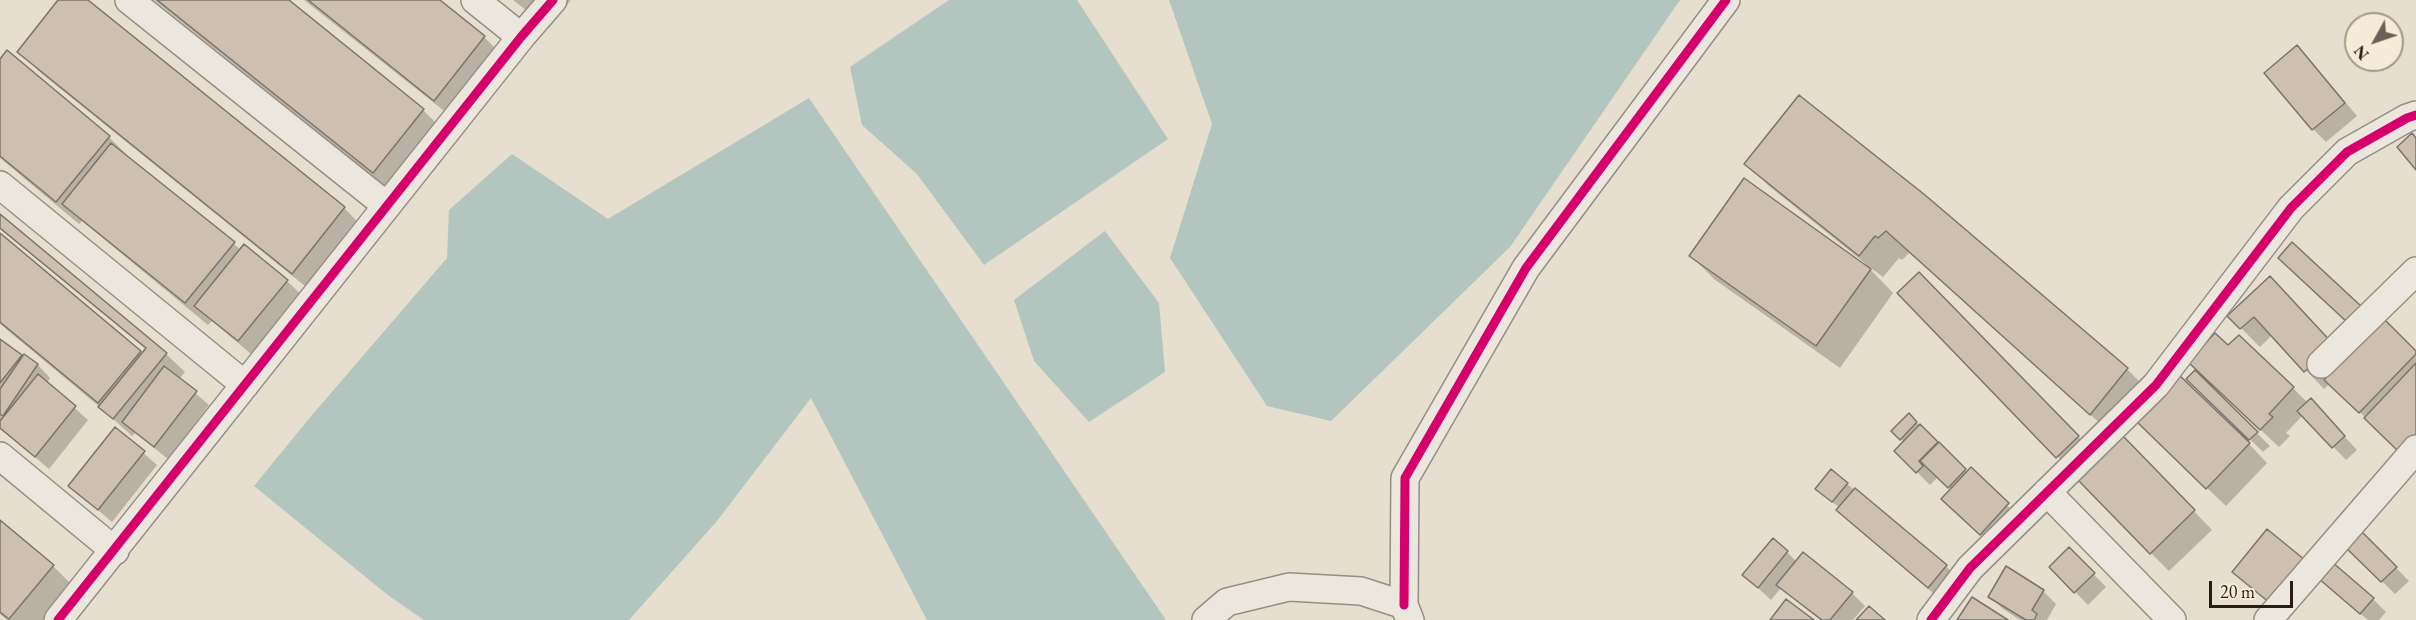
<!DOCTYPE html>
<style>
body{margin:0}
#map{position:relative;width:2416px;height:620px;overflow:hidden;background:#e6dece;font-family:"EB Garamond",serif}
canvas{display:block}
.north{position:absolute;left:2344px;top:12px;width:60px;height:60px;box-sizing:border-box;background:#f5ecd8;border:2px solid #a3988a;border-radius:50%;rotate:230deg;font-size:16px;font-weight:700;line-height:24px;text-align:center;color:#291b16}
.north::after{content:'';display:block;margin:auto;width:21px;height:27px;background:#6b5f56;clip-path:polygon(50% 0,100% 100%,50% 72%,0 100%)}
.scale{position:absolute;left:2209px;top:581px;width:84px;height:27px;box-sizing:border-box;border:3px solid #291b16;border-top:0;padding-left:8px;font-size:18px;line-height:21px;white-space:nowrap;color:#291b16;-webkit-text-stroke:4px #f5ecd8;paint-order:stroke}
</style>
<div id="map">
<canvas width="2416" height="620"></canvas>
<div class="north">N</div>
<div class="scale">20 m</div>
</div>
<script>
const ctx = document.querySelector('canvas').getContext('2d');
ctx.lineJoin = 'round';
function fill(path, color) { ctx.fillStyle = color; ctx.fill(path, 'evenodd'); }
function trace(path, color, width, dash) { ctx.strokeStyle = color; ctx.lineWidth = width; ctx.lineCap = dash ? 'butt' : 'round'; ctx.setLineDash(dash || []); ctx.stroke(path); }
fill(new Path2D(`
 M949,0H1077L1168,139L984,265L917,174L862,125L850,67Z
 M1169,0H1680L1510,247L1331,421L1267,406L1170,258L1212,124Z
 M809,98L1166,620H927L811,398L717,521L629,620H424L389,596L254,486L307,421L447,258L449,210L512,154L608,219Z
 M1105,231L1159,303L1165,372L1089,422L1034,361L1014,300Z`), '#b2c6bf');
fill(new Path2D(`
 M60,0H85L344,208L367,231L316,295L42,74L19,52Z
 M154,0H286L423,110L446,133L396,195Z
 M304,0H437L484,37L507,60L458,122Z
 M513,0H571L549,28Z
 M7,52L109,137L132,160L241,250L287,281L306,299L257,359L212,321L208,325L82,221L79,224L0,158V61Z
 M2310,60L2357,116L2326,142L2313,129Z
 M1746,164L1924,196L2127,369L2150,392L2114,436L1910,252L1902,260L1899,258L1883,277L1871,268L1870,269L1893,293L1840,368L1714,279L1691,256L1865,266L1866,264L1769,186Z
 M0,216L166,354L185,372L179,379L209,405L168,459L135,433L132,436L101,408L0,324V235L143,355L147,350L0,229Z
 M1919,274L2096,455L2076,475L1899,293Z
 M2270,278L2346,359L2416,353V467L2330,383L2324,389L2272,335L2260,347L2229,316Z
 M0,341L23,359L24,356L38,365L50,378L47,383L88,420L49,469L0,427Z
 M2228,347L2293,388L2308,403L2323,413L2357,450L2346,460L2303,415L2286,433L2290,436L2279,447L2208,381Z
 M2195,372L2270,446L2263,452L2188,379Z
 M1909,415L1968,473L2021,517L1993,546L1956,511L1952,490L1938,477L1930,485L1896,451L1904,442L1893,431Z
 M116,429L157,465L112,522L70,486Z
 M2156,439L2249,444L2267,463L2226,506Z
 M2141,456L2212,530L2169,571L2151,553Z
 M1847,484L1946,566L1964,585L1947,605L1857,528L1838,510L1840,508L1823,495Z
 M0,522L53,566L76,589L50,620H7L0,614Z
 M2356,528L2409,581L2395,594L2342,542Z
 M2267,531L2283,615L2234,572Z
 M2069,549L2106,587L2088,605L2051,567Z
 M1787,552L1797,562L1852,593L1865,606L1853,620H1820L1781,588L1771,600L1744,575Z
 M2007,568L2044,592L2056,604L2047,620H2020L2003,609L1990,596Z
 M2333,590L2373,599L2386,612L2379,620H2368Z`), '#0003');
const building = new Path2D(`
 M58,0H88L345,207L292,274L17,52Z
 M157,0H289L424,109L373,173Z
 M308,0H440L485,36L434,101Z
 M2297,45L2345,103L2312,130L2264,73Z
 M7,50L110,136L56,202L0,156V59Z
 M1799,95L1925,195L2128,368L2090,415L1886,231L1878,238L1875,236L1859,256L1744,164Z
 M2412,133L2416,138V170L2397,147Z
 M111,143L235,242L185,303L62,204Z
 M1744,178L1871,269L1816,346L1689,256Z
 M0,214L167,353L113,419L98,407L146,348L0,228Z
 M0,233L141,351L98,403L0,322Z
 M2292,242L2362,307L2348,323L2278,258Z
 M244,244L288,280L238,341L194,306Z
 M1919,272L2079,436L2056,458L1897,293Z
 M2270,276L2334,345L2304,372L2254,317L2240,329L2227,316Z
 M2383,318L2416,351V354L2359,413L2324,380Z
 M2215,333L2228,345L2239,335L2294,387L2269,414L2273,417L2260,430L2188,362Z
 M0,339L22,355L0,383Z
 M24,354L38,364L3,416L0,414V389Z
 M2416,363V434L2399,452L2364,418Z
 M164,366L197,391L154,447L122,422Z
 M2195,370L2258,432L2249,440L2186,379Z
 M38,374L76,406L35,457L0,428V421Z
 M2179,375L2250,443L2206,489L2135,420Z
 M2311,398L2345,436L2332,448L2297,411Z
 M1909,413L1917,422L1900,440L1891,431Z
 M1920,424L1938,442L1919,461L1923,466L1916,473L1894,451Z
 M115,427L145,451L98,510L68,486Z
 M2122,435L2195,510L2150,554L2077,479Z
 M1939,442L1966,469L1948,488L1920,461Z
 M1971,467L2009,503L1980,535L1941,499Z
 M1831,469L1848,483L1832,502L1815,489Z
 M1855,488L1947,565L1928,588L1836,510Z
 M0,520L54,565L9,619L0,612Z
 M2356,526L2397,567L2381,582L2340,542Z
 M2267,529L2305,560L2270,603L2232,572Z
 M1773,538L1788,551L1758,588L1742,575Z
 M2069,547L2095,573L2074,593L2049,567Z
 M1803,552L1853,592L1830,620H1822L1776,585Z
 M2332,562L2374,598L2360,614L2318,578Z
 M2006,566L2044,590L2032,610L2037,614L2034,620H2026L1988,597Z
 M1972,597L2008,620H1957Z
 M1786,599L1814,620H1770Z
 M1869,606L1885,620H1856Z`);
fill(building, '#cec0b1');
trace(building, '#7b746c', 1.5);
const street = new Path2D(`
 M129,0L387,206
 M475,0L521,37
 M0,185L245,385
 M2321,364L2416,271
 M0,456L115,551
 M2047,492L2172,620
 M1404,605L1405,478L1526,268L1726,0
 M58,620L521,37L553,0
 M1206,620L1227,602L1289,587L1361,591L1404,605L1410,620
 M1931,620L1970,568L2156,385L2291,208L2347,152L2407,118L2416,115
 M2268,620L2416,449`);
trace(street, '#958e85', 30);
trace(street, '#ebe6de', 27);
trace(new Path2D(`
 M1404,605L1405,478L1526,268L1726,0
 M58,620L521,37L553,0
 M1931,620L1970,568L2156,385L2291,208L2347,152L2407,118L2416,115`), '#d6006c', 9);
</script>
